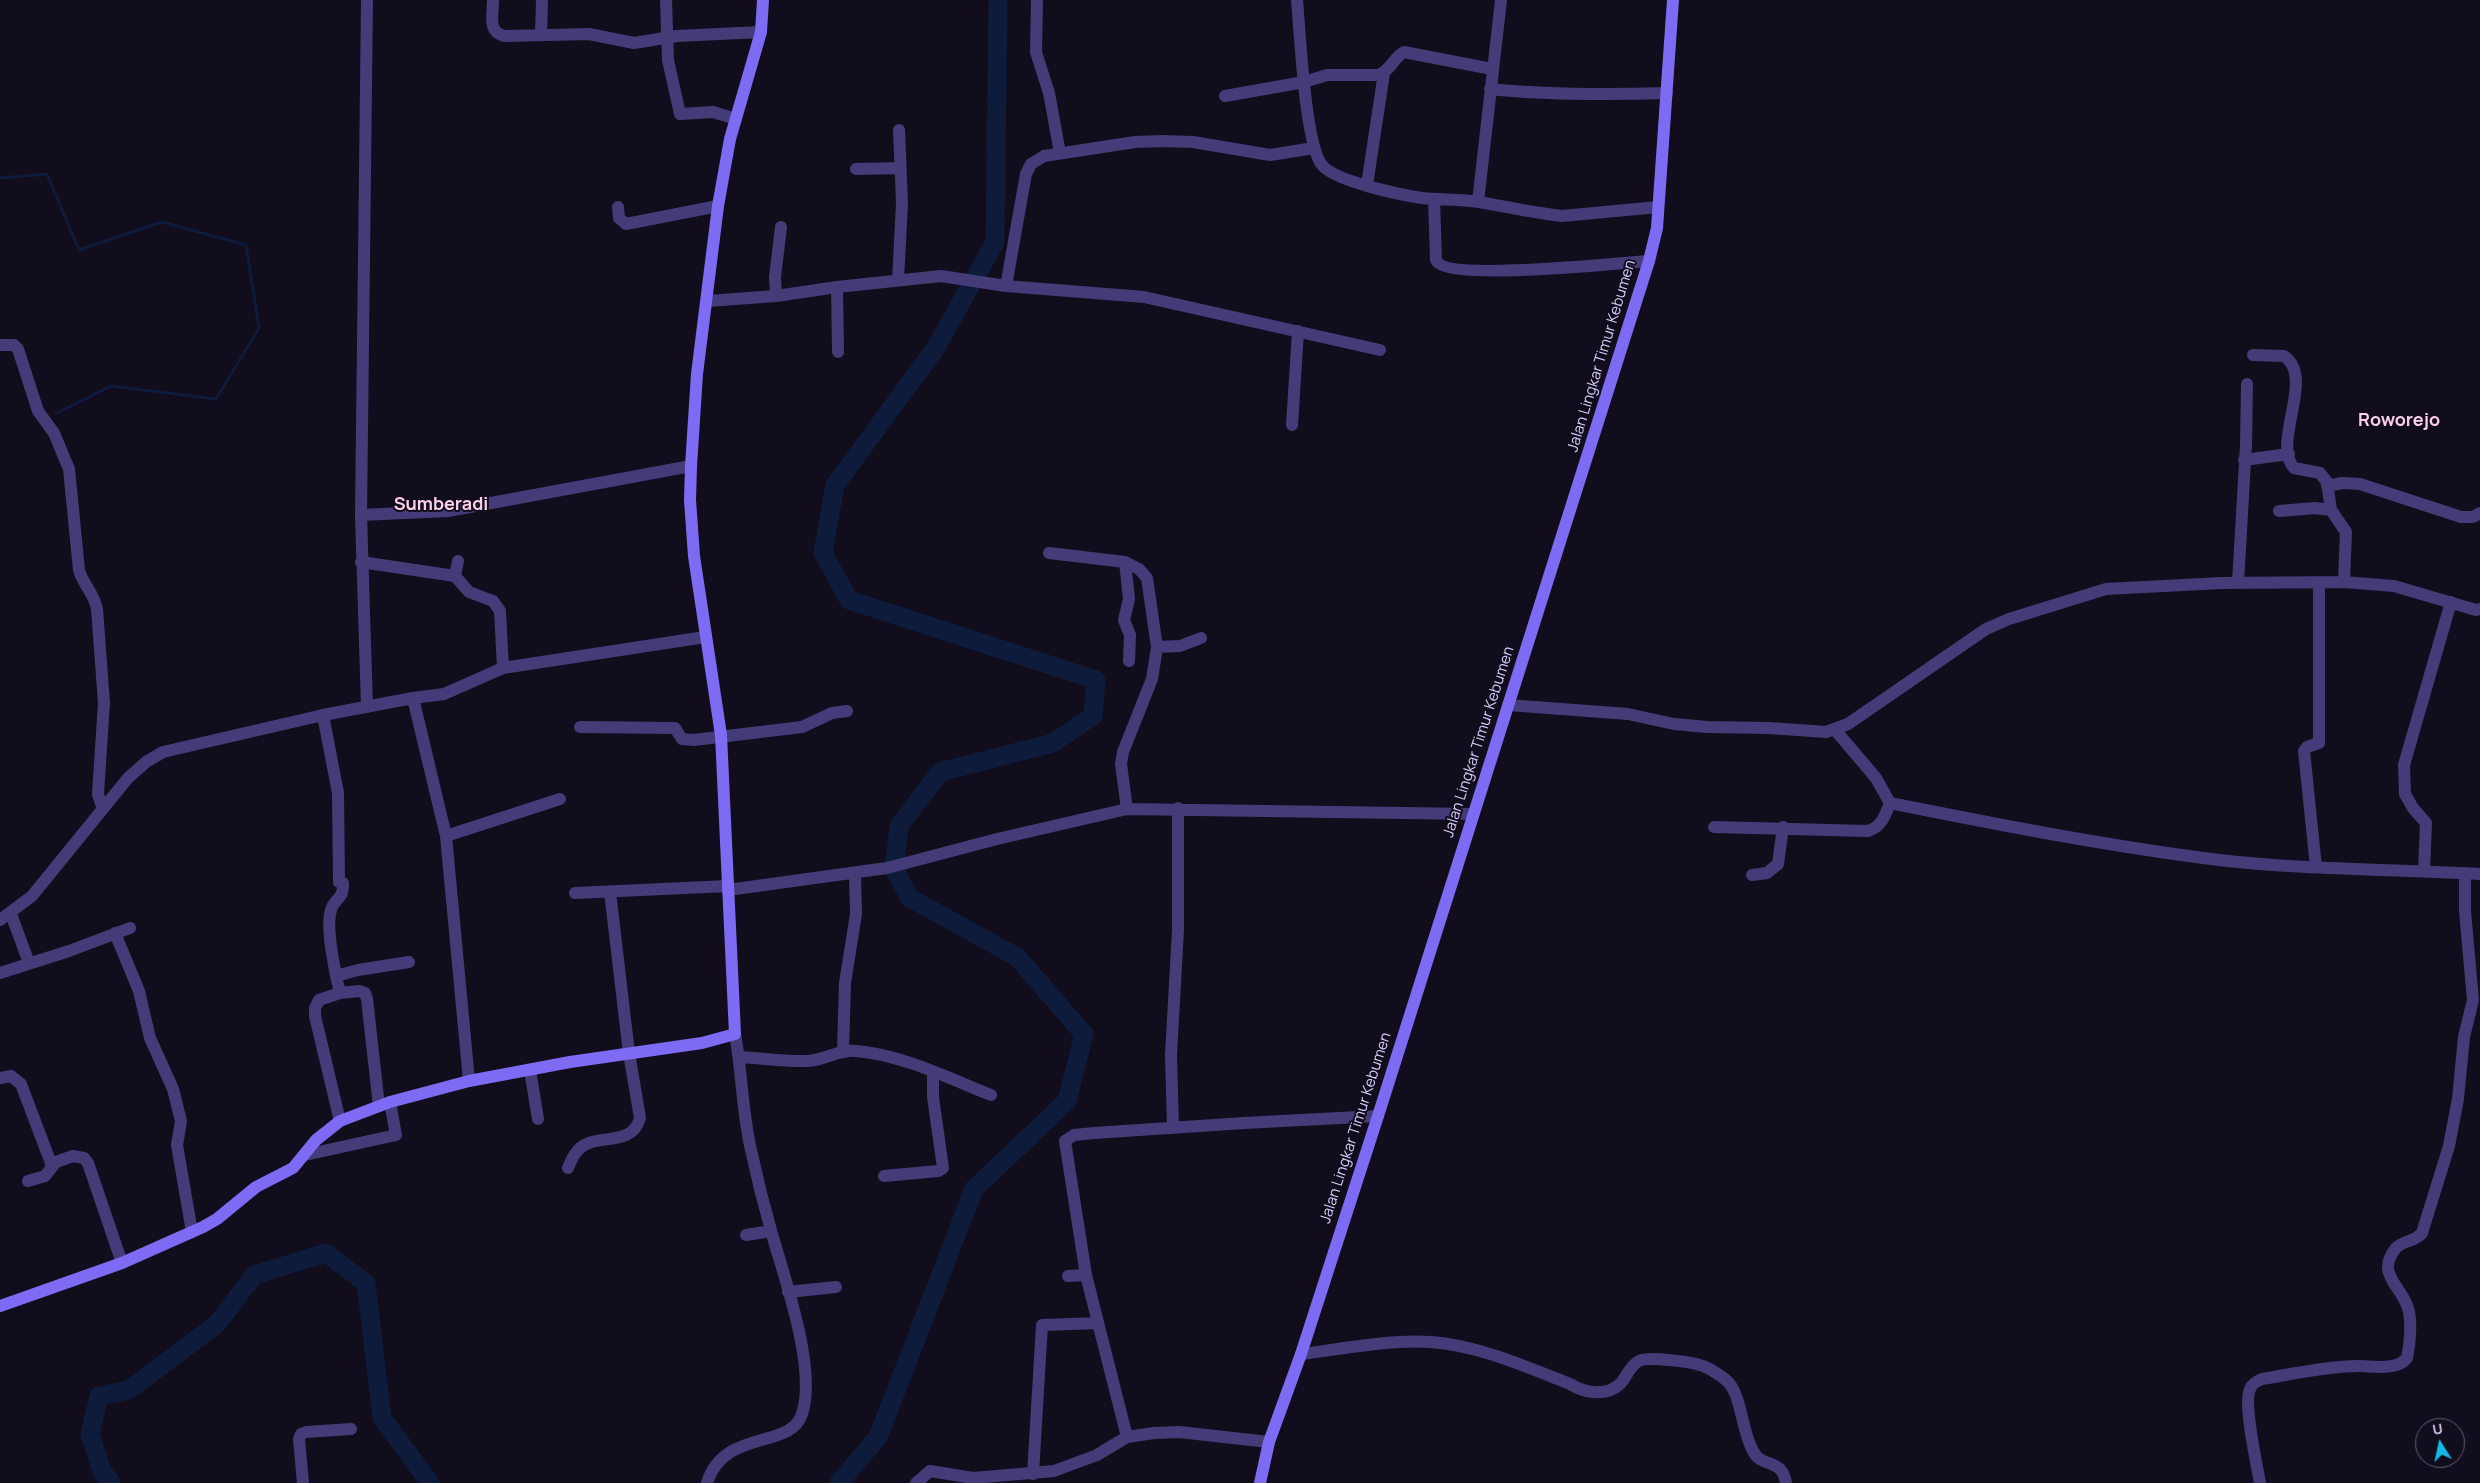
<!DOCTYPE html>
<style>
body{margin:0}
#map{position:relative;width:2480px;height:1483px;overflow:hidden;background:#120d1d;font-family:Manrope,sans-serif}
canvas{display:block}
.north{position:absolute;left:2415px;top:1418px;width:50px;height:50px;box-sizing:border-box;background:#120d1d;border:1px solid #615a76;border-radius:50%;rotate:350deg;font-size:14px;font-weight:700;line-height:20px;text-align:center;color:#d7cdfb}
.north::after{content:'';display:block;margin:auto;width:18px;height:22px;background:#12b9e3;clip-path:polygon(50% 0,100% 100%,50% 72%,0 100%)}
</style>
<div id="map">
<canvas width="2480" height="1483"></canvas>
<div class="north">U</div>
</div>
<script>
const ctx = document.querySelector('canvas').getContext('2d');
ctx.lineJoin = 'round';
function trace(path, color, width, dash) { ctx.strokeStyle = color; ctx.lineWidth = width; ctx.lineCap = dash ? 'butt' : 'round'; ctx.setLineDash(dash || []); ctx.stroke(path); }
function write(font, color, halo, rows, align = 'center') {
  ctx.font = font + ' Manrope,sans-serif'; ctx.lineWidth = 4; ctx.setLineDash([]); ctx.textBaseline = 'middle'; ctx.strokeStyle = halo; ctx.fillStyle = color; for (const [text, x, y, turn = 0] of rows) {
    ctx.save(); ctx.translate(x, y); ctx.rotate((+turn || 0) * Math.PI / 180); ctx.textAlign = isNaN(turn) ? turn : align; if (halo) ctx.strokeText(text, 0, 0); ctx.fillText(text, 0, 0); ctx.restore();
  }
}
trace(new Path2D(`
 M0,178L47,174L79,250L162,222L246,245L259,328L216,399L111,386L57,413`), '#0e1b3b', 3);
trace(new Path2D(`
 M111,1483L102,1471L90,1434L99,1396L129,1390L217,1324L254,1275L326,1253L366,1283L382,1418L430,1483
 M839,1483L878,1437L974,1189L1067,1101L1084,1034L1017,957L910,898L894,869L899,826L940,772L1053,743L1093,716L1096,680L849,600L823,553L835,485L935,349L995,242L998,0`), '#0e1b3b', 19);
trace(new Path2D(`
 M367,0L361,515L367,707
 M493,0C493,15 487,33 505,36L589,34L634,43L677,36L761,32
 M666,0L668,60L680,114L713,112L736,119
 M1037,0L1036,52L1049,93L1060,153
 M1297,0C1300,32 1305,144 1322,165C1334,181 1401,195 1422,198C1441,200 1461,199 1479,202C1507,207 1534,213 1562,216L1658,207
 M541,35L542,0
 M1490,89C1549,95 1608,95 1667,93
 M1225,96L1304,82L1327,75H1378C1391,71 1393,58 1404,52L1492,69
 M856,169L900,168
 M1367,185L1384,73
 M1434,199L1436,260C1445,282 1620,263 1649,261
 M1478,202L1501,0
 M618,207L619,218L626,224L718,206
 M898,280L902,203L899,130
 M1006,286L1026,174L1031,164L1044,156L1135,142L1163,141L1193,142L1270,155L1314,148
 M837,287L838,352
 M776,296L775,277L781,227
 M708,301L776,296L837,287L941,276L1006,286L1144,297L1380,350
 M0,345H14L18,349L38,411L54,433L69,469L79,570C83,585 94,593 97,609L104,703L98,794L103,809
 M2253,355L2284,356C2316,377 2271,443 2294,468L2320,473L2327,482L2331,510L2346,532L2344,582
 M1292,425L1298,331
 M2244,460L2289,454
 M2327,486L2342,483L2360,484L2461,517H2473L2480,513
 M2279,511L2315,508L2331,510
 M361,515L448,511L691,466
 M1049,553L1125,562L1139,569L1147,578L1157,647L1152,679L1123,752L1121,764L1127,809
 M458,561L455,576L469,592L493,601L500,611L503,668
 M361,562L455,576
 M1125,562L1129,599L1124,620L1130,635L1129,661
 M2238,583L2246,445L2247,384
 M1157,647L1180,646L1201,638
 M413,698L446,836L469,1081
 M1508,705L1628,714L1674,724L1707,727L1769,728L1826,732L1848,724L1986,629L2009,619L2106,589L2221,583L2344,582L2394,586L2476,610L2480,609
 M323,715L338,793L339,882L343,883C344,900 334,898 331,910C326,927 333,959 336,976L358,970L409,962
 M580,727L675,728L682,739L694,740L802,727L832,713L847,711
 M1836,731L1876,778L1890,803C2000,825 2107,846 2219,860C2305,870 2393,869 2480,874
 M1714,827L1868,831C1882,827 1885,815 1890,803
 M446,836L560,799
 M2316,867L2304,751L2307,747L2319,743V583
 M2424,871L2426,823L2413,808L2405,794L2404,765L2451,602
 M1752,875L1767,873L1778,864L1783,827
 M728,890L887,868L997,839L1127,809L1472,814
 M575,893L728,886
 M11,914L29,963
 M0,920L32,896L128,778L146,762L163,752L323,715L413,698L444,694L503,668L705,637
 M115,933L139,991L150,1038L173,1089L181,1121L177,1145L192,1232
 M0,973L69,951L130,928
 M336,976L340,993L359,991L365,993L367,999L379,1106
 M340,993L319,1000L315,1008V1016L340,1121
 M843,1051L845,983L856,914L855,874
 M739,1057C762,1058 786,1062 808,1061C825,1060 840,1049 856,1051C903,1055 948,1078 991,1095
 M530,1070L538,1119
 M0,1078L11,1076L21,1084L52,1166
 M1173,1128L1171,1055L1178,930V808
 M305,1155L396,1135L390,1102
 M568,1168C570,1164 572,1158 575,1154C591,1129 631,1151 640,1118L629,1053L610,892
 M884,1176L938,1171L943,1168L933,1097V1071
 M28,1181L45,1176L56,1162L73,1156L84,1158L88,1163L122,1263
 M746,1235L771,1231
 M1068,1276L1086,1275
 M788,1292L836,1287
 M1301,1354C1342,1349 1390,1339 1431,1342C1477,1345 1527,1367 1570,1384C1585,1393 1606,1397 1620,1384C1627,1377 1629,1366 1639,1361C1648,1356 1693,1362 1703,1366C1709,1368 1725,1378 1729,1383C1742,1399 1742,1432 1753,1451C1762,1469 1782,1457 1786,1483
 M1127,1437L1086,1275L1065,1141L1074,1135L1094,1133L1244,1123L1378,1116
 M1033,1474L1042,1325L1098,1323
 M303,1483L299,1439L301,1434L306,1432L351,1429
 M707,1483C724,1428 791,1450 802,1414C817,1369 785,1280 772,1234C764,1206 757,1178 751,1150C742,1111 742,1072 735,1034
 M916,1483L930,1471L973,1478L1054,1471L1097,1455L1127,1437L1154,1433L1179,1432L1269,1442
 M2260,1483C2257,1465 2243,1404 2250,1389C2252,1384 2257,1381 2262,1379C2293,1374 2327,1366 2359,1366C2373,1366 2397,1371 2407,1358C2410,1344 2412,1322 2408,1308C2401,1285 2375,1274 2396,1248C2403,1240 2415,1242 2422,1233L2449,1146L2458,1099L2464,1037L2473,1000L2465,911V873`), '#443c78', 12);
trace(new Path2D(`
 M0,1306L122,1263L203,1227L217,1219L256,1187L293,1168L316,1140L340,1121L390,1102L469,1081L570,1062L702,1043L735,1034L721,735L694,556L690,500L691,466L697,374L718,206L730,139L761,32L763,0
 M1260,1483L1269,1442L1301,1354L1378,1116L1649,261L1657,228L1673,0`), '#7d6cf3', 12);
write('15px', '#d7cdfb', '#120d1d', [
 ["Jalan Lingkar Timur Kebumen",1602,356,-73],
 ["Jalan Lingkar Timur Kebumen",1479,742,-72],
 ["Jalan Lingkar Timur Kebumen",1356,1128,-72]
]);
write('bold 18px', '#fbcfe7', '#120d1d', [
 ["Roworejo",2399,421],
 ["Sumberadi",441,505]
]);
</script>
